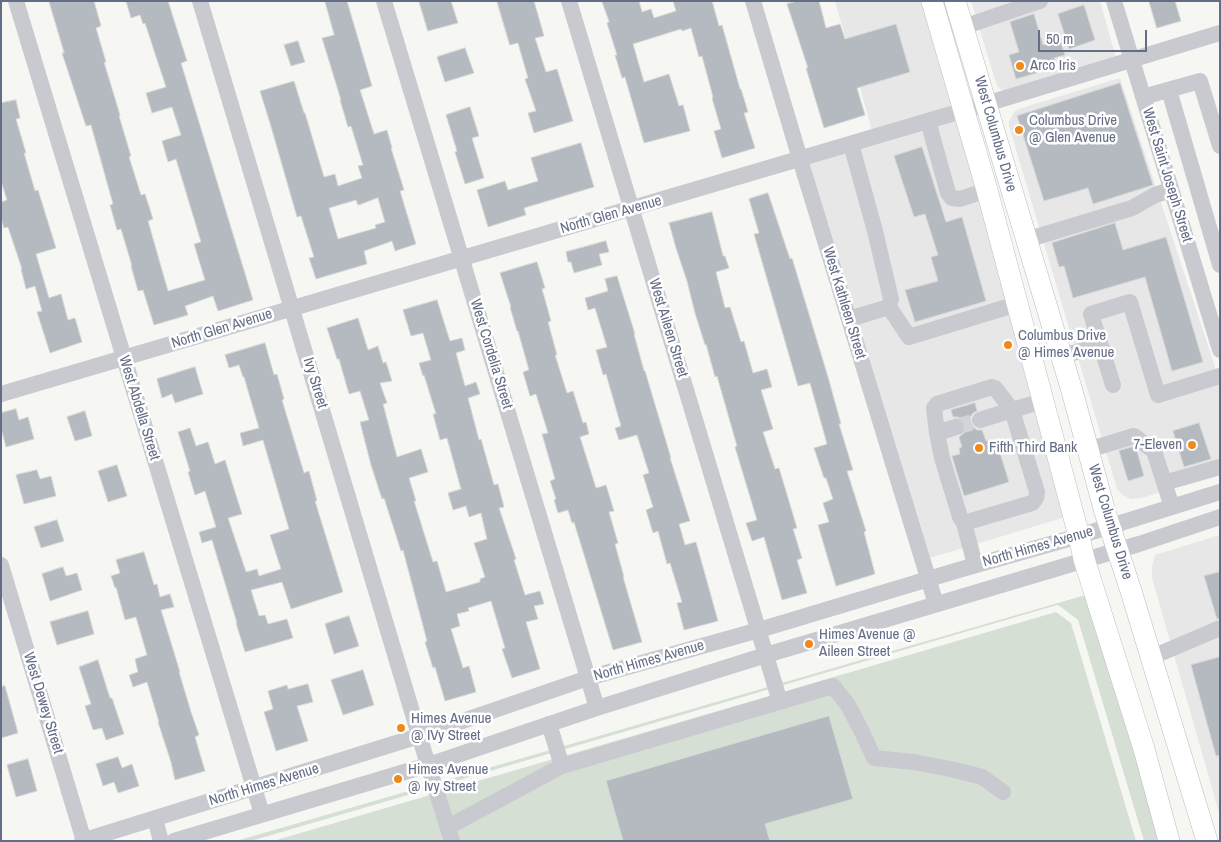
<!DOCTYPE html>
<style>
body{margin:0}
#map{position:relative;width:1221px;height:842px;overflow:hidden;background:#f6f7f3;font-family:"Archivo Narrow",sans-serif}
canvas{display:block}
.frame{position:absolute;inset:0;border:2px solid #636d86;pointer-events:none}
.scale{position:absolute;left:1038px;top:30px;width:109px;height:22px;box-sizing:border-box;border:2px solid #636d86;border-top:0;padding-left:6px;font-size:15px;line-height:18px;white-space:nowrap;color:#636d86;-webkit-text-stroke:4px #fff;paint-order:stroke}
</style>
<div id="map">
<canvas width="1221" height="842"></canvas>
<div class="frame"></div>
<div class="scale">50 m</div>
</div>
<script>
const ctx = document.querySelector('canvas').getContext('2d');
ctx.lineJoin = 'round';
function fill(path, color) { ctx.fillStyle = color; ctx.fill(path, 'evenodd'); }
function trace(path, color, width, dash) { ctx.strokeStyle = color; ctx.lineWidth = width; ctx.lineCap = dash ? 'butt' : 'round'; ctx.setLineDash(dash || []); ctx.stroke(path); }
function write(font, color, halo, rows, align = 'center') {
  ctx.font = font + ' "Archivo Narrow",sans-serif'; ctx.lineWidth = 5; ctx.setLineDash([]); ctx.textBaseline = 'middle'; ctx.strokeStyle = halo; ctx.fillStyle = color; for (const [text, x, y, turn = 0] of rows) {
    ctx.save(); ctx.translate(x, y); ctx.rotate((+turn || 0) * Math.PI / 180); ctx.textAlign = isNaN(turn) ? turn : align; if (halo) ctx.strokeText(text, 0, 0); ctx.fillText(text, 0, 0); ctx.restore();
  }
}
fill(new Path2D(`
 M835,1H935L966,102L872,130Z
 M971,1H1100L1116,58L1010,91L1001,90L997,86Z
 M1120,78L1220,382V472L1142,498L1131,499L1123,495L1117,489L1009,126V121L1014,112L1018,109Z
 M970,117L1082,512L930,558L810,164Z
 M1220,535V816L1152,578V566L1155,555Z`), '#e6e7e6');
fill(new Path2D(`
 M1089,594L1160,841H1144L1078,620L1061,607L1057,605L251,841H236Z
 M1056,612L1071,623L1136,841H273Z`), '#d5dfd4');
const building = new Path2D(`
 M49,1H94L101,26L96,28L106,62H104L120,115L119,116L131,156L129,157L141,195L145,194L153,219L148,221L168,291L205,280L194,244L201,242L176,159L168,162L162,141L181,135L172,107L152,113L146,93L166,87L145,23L143,24L140,15L131,18L126,1H168L187,61L181,63L253,300L218,311L213,296L185,306L188,315L154,325L143,290L138,291L131,266H132L121,229L117,230L110,205L113,204L91,125L86,126L62,53H64Z
 M325,1H347L372,86L360,90L374,134L387,130L392,148H391L404,190L400,191L416,244L395,251L392,241L364,251L367,264L316,279L309,258L314,257L301,216L297,217L270,123L260,91L294,81L304,113H305L324,177L335,174L338,186L362,178L358,166L363,165L351,126L348,127L340,100H341L322,38L334,35ZM378,198L385,222L375,225L376,228L338,239L329,208L356,200L358,205Z
 M419,1H451L458,23L428,31Z
 M497,1H534L544,36L535,38L546,72L557,69L573,121L534,133L528,113L536,111L525,79L528,78L518,43L510,45Z
 M602,1H639L642,12L651,9L654,18L676,11L673,1H712L719,26L722,25L740,89H741L748,112L744,113L755,148L722,158L714,131L721,129L712,98L713,97L702,56L699,57L691,28L682,31L681,29L633,44L644,82L669,74L679,106L683,105L690,131L644,143L625,77L622,78L615,55H617L607,23L609,22Z
 M798,1H819L826,28L840,24L845,39L896,24L910,72L857,88L865,115L824,128L806,68H808L787,4Z
 M1149,1H1175L1181,21L1157,28Z
 M1084,5L1095,40L1069,49L1058,14Z
 M1034,14L1043,45L1060,40L1065,55L1054,58L1057,67L1016,79L1009,55L1019,52L1010,22Z
 M298,41L305,62L291,66L284,45Z
 M465,48L474,73L445,82L437,57Z
 M1120,83L1153,185L1093,204L1088,188L1044,201L1017,116Z
 M16,100L20,118L16,119L26,153H24L35,191L38,190L56,248L36,254L49,298L61,294L68,320L75,318L82,342L50,353L37,312L42,311L35,286L26,289L21,269H22L8,227L4,228L1,218V202L7,200L1,181V103Z
 M470,107L479,136L472,138L484,178L465,184L455,152L457,151L446,115Z
 M581,143L594,187L524,208L526,215L488,227L477,190L505,181L508,190L538,181L531,158Z
 M922,147L946,222L962,217L986,301L915,322L905,290L938,281L931,257L938,255L925,214L914,217L894,156Z
 M768,193L790,259L792,258L828,377L841,424H839L853,470L847,471L866,531L864,532L875,574L836,586L818,525L829,522L823,503L833,499L826,478H824L814,448L827,444L810,383L798,386L754,234L759,233L749,199Z
 M712,212L723,256H725L729,268L716,272L725,308L730,307L741,342L744,341L753,373L767,369L772,387L761,390L773,429L763,432L775,469L779,468L797,528L793,529L802,558L797,560L807,593L782,600L764,537L752,541L746,523L757,520L735,447L737,446L717,376L715,377L706,344L705,345L695,313L687,281L676,248L669,223Z
 M1115,223L1123,250L1166,237L1203,362L1172,371L1145,277L1073,298L1064,266L1059,267L1052,243Z
 M606,241L609,252L599,254L602,265L574,273L571,262H568L566,252Z
 M537,262L545,288L542,289L551,321L548,322L557,355H555L567,393L573,391L583,423L586,422L589,434L580,437L596,488L606,485L614,511L609,512L618,543L615,544L624,577H623L642,642L613,650L574,522L572,523L568,510L558,513L554,500L556,499L550,481L555,479L542,434L548,433L536,394L530,396L523,372L529,370L518,331H517L510,307H511L500,273Z
 M617,276L635,334H634L644,371H645L671,458H670L690,521L679,524L685,545L696,542L718,621L684,630L677,603L682,602L670,563L667,564L658,531L653,533L646,510L653,507L643,475L649,473L637,435L619,440L615,428L621,426L606,374L603,375L596,350L607,347L595,308L588,310L585,298L608,291L605,279Z
 M437,300L450,341L462,338L465,350L456,353L465,386L476,382L480,394L468,398L479,440L481,439L494,485L498,484L504,507L499,508L516,559L514,560L525,595L540,591L544,604L534,606L538,619L526,622L540,669L512,678L502,649L505,648L491,601L468,608L469,611L457,614L460,626L451,629L463,668L469,666L476,692L445,701L435,667L433,668L425,642L427,641L403,550L401,551L384,498L382,499L371,465L360,422L369,420L360,391L349,394L339,359H337L327,328L358,318L368,350L378,346L383,363L386,362L392,381L380,383L387,403L383,404L397,457L421,449L428,472L409,478L416,501H414L433,562L437,561L446,592L480,582V579L485,577L474,543L487,539L481,513L469,517L466,506L453,510L448,493L461,489L447,438L440,440L433,414H436L424,375L423,376L419,363L431,360L423,333L411,336L403,310Z
 M265,343L274,375L277,374L284,399L282,400L304,473L309,471L317,501H315L343,592L291,609L282,582L251,590L259,616L265,615L268,624L287,619L293,638L245,652L236,623H237L212,540L202,543L199,532L216,527L205,491L195,495L188,472L190,471L178,432L190,428L196,446L208,442L215,464L225,460L242,514L228,518L246,572L257,569L259,576L281,569L270,535L289,529L263,440L243,446L240,433L259,428L244,377H243L239,365L229,368L225,355Z
 M195,367L203,394L175,403L172,394L162,398L157,379Z
 M975,403L977,411L973,413L970,417L971,423L974,428L977,430H982L986,441L989,440L990,445L997,443L1009,482L964,496L952,456L960,454L959,448L962,447L959,437L964,433L966,429V424L962,419L958,417H953L951,410Z
 M16,409L19,420L28,417L34,439L6,447L1,428V413Z
 M85,411L92,436L75,441L67,417Z
 M1199,423L1211,459L1184,467L1173,431Z
 M1132,447L1137,451L1144,476L1128,481L1119,451Z
 M117,465L127,496L108,502L98,471Z
 M37,470L40,479L51,476L56,496L24,504L16,475Z
 M57,520L64,541L41,548L34,527Z
 M144,552L154,585L157,584L160,597L170,594L174,607L161,610L180,672H179L191,712L199,735L195,737L205,771L175,780L171,762L158,722H159L147,682L133,687L129,675L138,672L135,659L147,655L136,617L125,620L116,587L115,588L111,576L120,573L116,560Z
 M63,567L66,576L77,573L82,590L50,601L42,574Z
 M1220,572V618L1217,619L1204,576Z
 M88,611L94,634L57,645L50,622Z
 M349,616L359,646L334,654L325,624Z
 M1220,657V755L1216,756L1191,665Z
 M98,660L110,698H112L124,734L106,740L102,728L93,730L85,706L91,704L79,667Z
 M363,670L374,705L343,715L331,680Z
 M308,684L313,702L297,706L308,741L276,751L264,712L273,709L268,691L287,685L288,689Z
 M5,686L18,733L1,738V687Z
 M829,716L853,799L765,824L770,841H623L606,781Z
 M118,757L122,768L132,764L139,786L118,793L114,782L103,786L96,764Z
 M28,759L37,791L16,797L7,765Z`);
fill(building, '#b5b9c0');
trace(building, '#d7d8d5', 1);
trace(new Path2D(`
 M956,427L980,420`), '#d1d4d8', 16, [16, 8]);
const major = new Path2D(`
 M932,1L987,190L1079,536L1084,559L1144,749L1169,841
 M955,1L1072,391L1105,512L1131,591L1207,841`);
trace(major, '#bbbdc2', 22);
trace(new Path2D(`
 M16,1L262,814
 M200,1L428,765L452,841
 M384,1L597,708
 M569,1L780,702
 M753,1L800,159L936,604
 M1114,1L1220,350
 M963,27L1040,1
 M1169,90L1220,265
 M1143,97L1200,81L1220,146
 M928,121L948,193L952,198L960,199L987,190
 M851,144L875,231L891,299L889,307L909,337L1017,304
 M1026,240L1132,208L1155,195L1171,190
 M849,319L889,307
 M1061,356L1100,346
 M1113,385L1091,314L1130,302L1158,395L1220,376
 M1,394L999,100L1220,33
 M956,427L937,433L942,458L960,517L964,523
 M937,433L934,408L937,404L992,387L995,388L1012,410L980,420
 M1088,450L1134,436L1154,451L1172,507
 M1164,483L1220,467
 M1,565L84,841
 M975,565L964,523L1032,503C1036,499 1037,497 1037,492L1012,410L1043,401
 M1152,657L1220,628
 M549,724L562,766L833,686L848,705L862,732L874,758L914,762L955,770L982,777L1003,792
 M155,819L161,841
 M448,827L562,766
 M82,841L419,736L588,678L759,630L962,569L1079,536L1220,492
 M174,841L428,765L597,708L766,655L1139,544L1220,517`), '#c9cacf', 16);
trace(major, '#fff', 21);
for (const [x, y, r, color] of [
 [1020,66,5,"#ef8a1a"],
 [1019,130,5,"#ef8a1a"],
 [1008,345,5,"#ef8a1a"],
 [1192,445,5,"#ef8a1a"],
 [979,448,5,"#ef8a1a"],
 [809,644,5,"#ef8a1a"],
 [401,728,5,"#ef8a1a"],
 [398,779,5,"#ef8a1a"]
]) { const dot = new Path2D(); dot.arc(x, y, r, 0, 2 * Math.PI); ctx.fillStyle = color; ctx.fill(dot); trace(dot, '#fff', 2); }
write('15px', '#636d86', '#fff', [
 ["Arco Iris",1030,66],
 ["Columbus Drive",1029,121],
 ["@ Glen Avenue",1029,138],
 ["Columbus Drive",1018,336],
 ["@ Himes Avenue",1018,353],
 ["7-Eleven",1182,445,"right"],
 ["Fifth Third Bank",989,448],
 ["Himes Avenue @",819,635],
 ["Aileen Street",819,652],
 ["Himes Avenue",411,719],
 ["@ IVy Street",411,736],
 ["Himes Avenue",408,770],
 ["@ Ivy Street",408,787]
], 'left');
write('15px', '#636d86', '#fff', [
 ["West Columbus Drive",995,134,74],
 ["West Saint Joseph Street",1167,175,73],
 ["North Glen Avenue",611,215,-16],
 ["West Kathleen Street",844,303,73],
 ["West Aileen Street",668,328,73],
 ["North Glen Avenue",222,329,-17],
 ["West Cordelia Street",491,354,73],
 ["Ivy Street",315,383,73],
 ["West Abdella Street",139,408,73],
 ["West Columbus Drive",1110,522,73],
 ["North Himes Avenue",1038,547,-16],
 ["North Himes Avenue",649,661,-16],
 ["West Dewey Street",43,703,73],
 ["North Himes Avenue",264,785,-17]
]);
</script>
